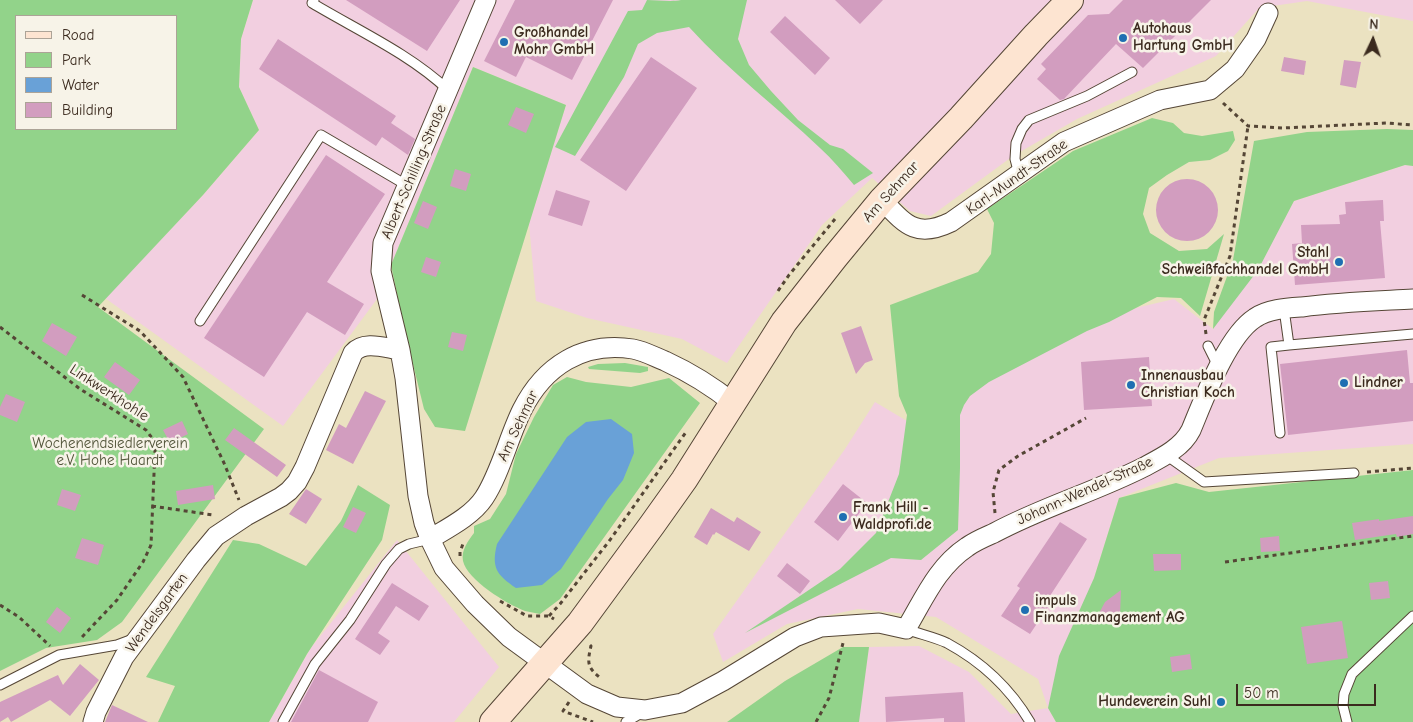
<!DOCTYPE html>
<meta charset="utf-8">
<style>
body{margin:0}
#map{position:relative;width:1413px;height:722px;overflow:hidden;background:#ebe2c1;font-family:"Comic Neue",sans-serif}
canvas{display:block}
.legend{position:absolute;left:15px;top:15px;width:162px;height:115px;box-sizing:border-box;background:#f7f3e8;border:1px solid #aca397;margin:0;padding:6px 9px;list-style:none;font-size:15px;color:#3b2a1e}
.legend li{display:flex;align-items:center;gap:10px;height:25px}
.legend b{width:25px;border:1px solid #aca397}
.north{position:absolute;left:1348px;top:15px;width:50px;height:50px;-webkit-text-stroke:4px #f7f3e8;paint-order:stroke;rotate:3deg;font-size:14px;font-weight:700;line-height:20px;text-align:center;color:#3b2a1e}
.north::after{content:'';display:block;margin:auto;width:18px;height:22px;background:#3b2a1e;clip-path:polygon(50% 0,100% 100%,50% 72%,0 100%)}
.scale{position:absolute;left:1236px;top:684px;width:140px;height:22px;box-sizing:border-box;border:2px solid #3b2a1e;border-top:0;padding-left:6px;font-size:15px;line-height:18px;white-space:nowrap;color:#3b2a1e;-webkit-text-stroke:4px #f7f3e8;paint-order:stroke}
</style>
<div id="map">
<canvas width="1413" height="722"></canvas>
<ul class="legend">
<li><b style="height:6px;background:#fde4d1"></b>Road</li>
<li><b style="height:14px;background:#92d38a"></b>Park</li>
<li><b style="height:14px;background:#69a1d7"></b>Water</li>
<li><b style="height:14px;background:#d29dbf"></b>Building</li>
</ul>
<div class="north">N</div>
<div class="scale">50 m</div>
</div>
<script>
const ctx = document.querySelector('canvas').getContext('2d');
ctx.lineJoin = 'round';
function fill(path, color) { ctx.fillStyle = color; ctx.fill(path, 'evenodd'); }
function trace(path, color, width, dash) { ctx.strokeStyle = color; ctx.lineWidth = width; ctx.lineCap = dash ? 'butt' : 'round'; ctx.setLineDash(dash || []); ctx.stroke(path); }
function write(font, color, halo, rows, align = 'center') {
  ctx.font = font + ' "Comic Neue",sans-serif'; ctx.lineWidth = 5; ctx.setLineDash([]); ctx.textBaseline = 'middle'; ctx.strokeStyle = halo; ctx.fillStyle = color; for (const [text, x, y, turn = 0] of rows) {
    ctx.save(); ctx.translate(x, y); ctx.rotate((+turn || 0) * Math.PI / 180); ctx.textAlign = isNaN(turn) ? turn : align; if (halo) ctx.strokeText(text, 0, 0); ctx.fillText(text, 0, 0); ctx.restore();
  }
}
fill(new Path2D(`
 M253,0H1413V21L1307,1L1259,8L1216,56L1077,119L1013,156L931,216L910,211L872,178L822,225L727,363L682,339L587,318L536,301L529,224L566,105L473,67L377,299L283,426L105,298L203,195L259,130L239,87L241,39Z
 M1405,165L1413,166V444L1219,458L1119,498L1094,578L1048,708L1056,722H858L869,647L919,646L969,672L1011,714L1048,708L1038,679L936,617L858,609L787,624L723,662L713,634L845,449L875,402L912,424L954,390L1089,319L1174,299L1213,329L1294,201Z
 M397,540L499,667L454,722H269L310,649Z`), '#f2cfe0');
fill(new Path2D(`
 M0,0H253L241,39L239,87L259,130L203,195L98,307L264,429L122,622L97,640L46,648L0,671ZM16,16H176V129H16Z
 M647,0C658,0 671,2 681,0H747L738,39L749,65L771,91L798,120L830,145L843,149L873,173L854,185C843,172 832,159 820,148C777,107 729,71 689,27L657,33L638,44L624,77L575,156L555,147L628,11L642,10Z
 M473,67L566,105L465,431L435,427L424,409L404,328L391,265Z
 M1152,118L1173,123L1184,133L1202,136L1233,131L1235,140L1228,151L1210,160L1189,162L1167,175L1149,188L1143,214L1150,233L1179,251L1207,249L1224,234L1200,316L1181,298L1157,297L1109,322L1087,331L989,382L970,396L964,405L960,415V468L958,530L921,560L891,558L745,633L840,569L876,533L899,474L907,415L899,396L890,305L978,272L991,254L994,223L987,209L1073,151Z
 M1387,129L1413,130V166L1405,165L1294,201L1258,270L1213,329L1214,312L1233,260L1254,141L1307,132Z
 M625,363L648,367V371L640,373L589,369L588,367L598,364Z
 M567,377L586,382L631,387L669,378L700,403L560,599L540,614C535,613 530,612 525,611C507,604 467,580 463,561C461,550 468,541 474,533V526L490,519L506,494L516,454L534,417L553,385Z
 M1413,470V722H1056L1048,708L1059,656L1094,578L1119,498L1176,483L1209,492Z
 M358,485L390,505L382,540L307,654L269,722H158L175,686L146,677L233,540L259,544L306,566L341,521Z
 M843,647H869L859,722H727L785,681Z`), '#92d38a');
fill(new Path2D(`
 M611,419L632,434L634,453L623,480L608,499L561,569L542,585L516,588C497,575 491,568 497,544L567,437L586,422Z`), '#69a1d7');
fill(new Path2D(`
 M346,0H460L427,51Z
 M515,0H613L572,80L526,57L516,77L484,61Z
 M835,0H883L860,24Z
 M1123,0H1211L1143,68L1116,44L1064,99L1060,100L1037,79L1046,69L1041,64L1088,15L1109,14Z
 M785,16L830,58L815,75L770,32Z
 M278,39L396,116L391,123L415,139L408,155L382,137L376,146L259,69Z
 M651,57L697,88L626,191L580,160Z
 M1284,57L1306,61L1304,75L1281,71Z
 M1344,60L1361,62L1356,88L1340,85Z
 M516,107L534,114L526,133L508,125Z
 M326,155L385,194L327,282L364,304L345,335L307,312L264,377L204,338Z
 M455,169L471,174L466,191L450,186Z
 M1156 210a31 31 0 1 1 62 0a31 31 0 1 1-62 0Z
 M556,190L590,201L582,226L548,215Z
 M1383,200L1384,221H1380L1385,278L1295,285L1292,244L1302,243L1301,225L1340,224L1339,215L1346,214L1345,202Z
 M423,201L437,207L428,229L414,223Z
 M426,257L441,262L436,277L421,272Z
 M52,323L77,337L66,356L42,341Z
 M861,326L873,360L865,363L856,374L841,333Z
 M452,332L467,335L463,351L448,347Z
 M1407,350L1410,383H1413V421L1288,435L1280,364Z
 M1149,357L1152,406L1084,410L1081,362Z
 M115,362L140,380L129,395L104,377Z
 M365,391L386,401L353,464L326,450L339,424L346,428Z
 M6,394L25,402L17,422L0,415V407Z
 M182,421L188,434L170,443L163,430Z
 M234,428L286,465L277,477L225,440Z
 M843,484L867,503L838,541L814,522Z
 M213,485L215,499L178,505L176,491Z
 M62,489L81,495L75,511L57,505Z
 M306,489L322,499L306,524L289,514Z
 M353,507L366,513L356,533L343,527Z
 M711,508L734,522L737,517L761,532L749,551L716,532L714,535L713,534L707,545L694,537Z
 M1413,516V534L1397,537L1396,534L1355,540L1352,523L1379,519V521Z
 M1060,522L1087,539L1044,605L1048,607L1030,634L1001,616L1020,588L1017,586Z
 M1279,536L1280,551L1261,552L1260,538Z
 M82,538L104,545L98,565L75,558Z
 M1153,554H1181V570L1154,571Z
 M787,563L810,581L800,594L777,576Z
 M1388,581L1390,598L1371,600L1369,583Z
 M392,583L429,606L419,621L396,606L378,633L390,641L380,655L355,639Z
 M1121,590L1120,615L1096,619L1105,602Z
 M57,607L71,618L60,633L46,622Z
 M1342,621L1348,658L1307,664L1301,627Z
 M1190,654L1192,669L1172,672L1170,657Z
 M80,664L99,680L70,716L50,700L11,722L8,717L0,722V702L58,675L63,685Z
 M319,670L378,702L368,722H291Z
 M963,692L965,722H944V718L886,722L885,697Z
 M112,705L148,722H105Z`), '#d29dbf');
const service = new Path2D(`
 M314,0L312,3C357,30 410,54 448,90
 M1019,174L1015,159L1016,143L1022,129L1029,120L1087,96L1132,72
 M1284,309L1289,345L1413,334
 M200,321L321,135L408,186
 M1208,346L1218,366
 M1280,433L1271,347L1289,345
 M1166,455L1204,482L1354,473
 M906,629C919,634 934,637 947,643C982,662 1010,688 1030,722
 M0,685L59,655L117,645L133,639
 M283,722L315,664L350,620L386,564L399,549L409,544L430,539
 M626,722L643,712
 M1347,722L1343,706L1344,694L1352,674L1413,616`);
const minor = new Path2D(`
 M486,0L383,243L381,271L400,350L405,378L418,496L424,523L430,539L444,568L475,604L509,637L587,694L617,707L645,710L682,703L723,681L795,637L821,627L879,623L906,629C924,599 937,567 967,547C975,541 985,537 994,533C1042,507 1095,492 1144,467C1161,458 1182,448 1191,430C1204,399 1227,336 1255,318C1268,309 1287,308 1302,307C1339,302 1376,301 1413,299
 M882,200C905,224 916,239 951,222L1064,142L1160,100L1210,90L1235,69L1256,39L1268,13
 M430,539C448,528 472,516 484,498C500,474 509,436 522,410C544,366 583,341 633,349C644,351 655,357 665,361C691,373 712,386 733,403
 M93,722L96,712L124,657L196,560L216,536L246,516L281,497L289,491L297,482L305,467L353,353C364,340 385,348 400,350`);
const secondary = new Path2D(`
 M493,722L580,623L652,525L684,480L784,322L835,257L882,200L961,118L1036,35L1070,0`);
trace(service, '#554636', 11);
trace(minor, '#554636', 21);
trace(secondary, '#554636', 28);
trace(new Path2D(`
 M1223,103L1248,126L1283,128L1386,123L1413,125
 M778,291L789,275L835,219
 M82,295L140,331L183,377L224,463L239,500
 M0,327L80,389L146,430L152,438L155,450L151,545L143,562L117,600L82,637
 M1206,334L1204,320L1230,256L1248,126
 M1367,472L1413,468
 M152,506L213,515
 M995,513L993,492L999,470L1018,456L1086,418
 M460,556V552L464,541
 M1225,562L1413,536
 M500,601L527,616H549L554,619
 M0,605L19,617L50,646
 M549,616L560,604L610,540L686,432
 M590,645L591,646C587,663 587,668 602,679
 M569,702L563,711L593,722
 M816,722L829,698L843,643`), '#554636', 3, [4, 4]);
trace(service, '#fff', 9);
trace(minor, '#fff', 19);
trace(secondary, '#fde4d1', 26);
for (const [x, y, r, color] of [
 [1123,38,5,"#1f6fb2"],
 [504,42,5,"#1f6fb2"],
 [1339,262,5,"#1f6fb2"],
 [1344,383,5,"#1f6fb2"],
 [1131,385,5,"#1f6fb2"],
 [843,517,5,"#1f6fb2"],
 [1025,610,5,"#1f6fb2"],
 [1221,702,5,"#1f6fb2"]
]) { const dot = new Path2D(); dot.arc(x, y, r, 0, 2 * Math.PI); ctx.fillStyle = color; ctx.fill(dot); trace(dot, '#f7f3e8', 2); }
write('bold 15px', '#3b2a1e', '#f7f3e8', [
 ["Autohaus",1133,29],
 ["Hartung GmbH",1133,46],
 ["Großhandel",514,33],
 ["Mohr GmbH",514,50],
 ["Stahl",1329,253,"right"],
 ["Schweißfachhandel GmbH",1329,270,"right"],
 ["Innenausbau",1141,376],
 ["Christian Koch",1141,393],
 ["Lindner",1354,383],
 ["Frank Hill -",853,508],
 ["Waldprofi.de",853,525],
 ["impuls",1035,601],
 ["Finanzmanagement AG",1035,618],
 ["Hundeverein Suhl",1211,702,"right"]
], 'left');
write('15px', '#3b2a1e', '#f7f3e8', [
 ["Albert-Schilling-Straße",414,172,-67],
 ["Karl-Mundt-Straße",1017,177,-35],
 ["Am Sehmar",891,192,-48],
 ["Linkwerkhohle",109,393,33],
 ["Am Sehmar",518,426,-65],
 ["Johann-Wendel-Straße",1085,491,-24],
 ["Wendelsgarten",157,613,-54]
]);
write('15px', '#515439', '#f7f3e8', [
 ["Wochenendsiedlerverein",110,444],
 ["e.V. Hohe Haardt",110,461]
]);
</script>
